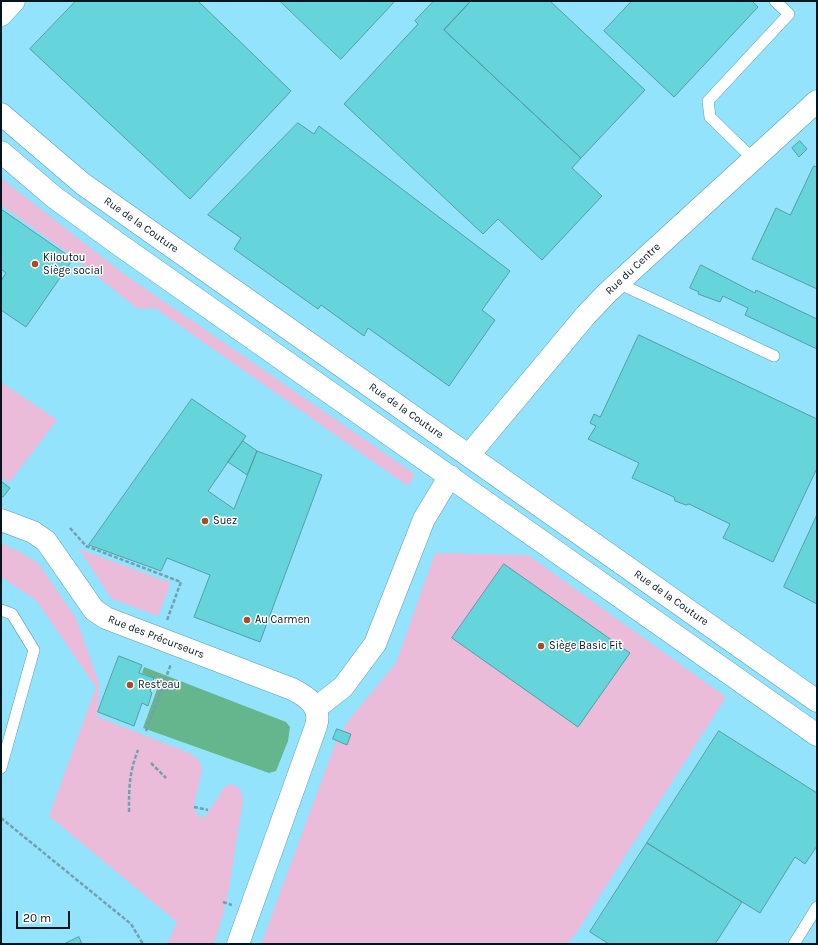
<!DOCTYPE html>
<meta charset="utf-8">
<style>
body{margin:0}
#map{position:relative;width:818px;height:945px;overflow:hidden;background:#b3e9fb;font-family:Karla,sans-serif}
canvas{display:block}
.frame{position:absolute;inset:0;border:2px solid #00161e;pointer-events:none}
.scale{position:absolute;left:16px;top:911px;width:54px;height:18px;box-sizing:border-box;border:2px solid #00161e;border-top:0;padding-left:5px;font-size:12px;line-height:14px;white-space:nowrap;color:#00161e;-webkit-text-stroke:3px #fff;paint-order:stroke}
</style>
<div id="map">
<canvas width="818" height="945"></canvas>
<div class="frame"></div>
<div class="scale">20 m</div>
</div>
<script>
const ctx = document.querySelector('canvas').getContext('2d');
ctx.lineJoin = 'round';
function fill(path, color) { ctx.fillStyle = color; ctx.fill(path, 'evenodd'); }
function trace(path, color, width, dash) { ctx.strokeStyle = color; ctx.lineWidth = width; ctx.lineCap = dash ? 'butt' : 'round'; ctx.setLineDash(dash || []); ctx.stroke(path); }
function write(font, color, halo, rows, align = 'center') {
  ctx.font = font + ' Karla,sans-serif'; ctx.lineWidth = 3; ctx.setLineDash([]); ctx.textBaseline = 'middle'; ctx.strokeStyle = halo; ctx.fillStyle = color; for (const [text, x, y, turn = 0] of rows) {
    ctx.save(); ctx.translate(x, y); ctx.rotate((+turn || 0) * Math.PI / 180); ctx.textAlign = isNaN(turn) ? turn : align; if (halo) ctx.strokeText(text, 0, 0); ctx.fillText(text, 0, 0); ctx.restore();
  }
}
fill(new Path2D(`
 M1,1H817V944H1Z`), '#93e3fd');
fill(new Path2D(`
 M1,178L124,274L415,474L408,486L155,308L138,309L68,253L1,205Z
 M1,382L57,420L9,483L3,479L1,481Z
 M1,543L24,554L39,564L76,618L99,683L98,717L187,752C196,756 200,760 202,769L194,807L195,811L200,817H203L207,814L225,786L233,784L241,790L243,800L227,900L216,938L213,944H167L177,922L49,816L96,687L36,600L1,577Z
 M79,549L171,583L158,616L112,599Z
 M435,553L528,555L726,697L575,935L566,944H261L335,744L348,721L396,663Z`), '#ebbbda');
fill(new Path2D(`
 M144,667L286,722L290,727L288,741L276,771L269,773L143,728L160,681L142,673Z`), '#65b68d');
const building = new Path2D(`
 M76,1H198L291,91L190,199L30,49Z
 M280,1H395L341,59Z
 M434,1H471L444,30L581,158L572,168L602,196L542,260L498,219L483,234L344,104L418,24L415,21Z
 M471,1H550L645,90L581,158L444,30Z
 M632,1H752L758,7L674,97L604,31Z
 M298,123L314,134L319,126L510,271L482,310L495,320L449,386L368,328L364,336L321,305L318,309L234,249L241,238L208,215Z
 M800,141L807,149L799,157L792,148Z
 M814,166L817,167V289L752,259L776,208L790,215Z
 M1,209L73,259L26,327L1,310V281L6,273L1,269Z
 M701,265L755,293L756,290L817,319V349L745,315L748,308L723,296L720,302L698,294L699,292L690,288Z
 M639,335L817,419V468L773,562L723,538L730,524L689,504L686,505L675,501L674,497L632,478L639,463L588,439L596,426L590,423L594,414L600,417Z
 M192,399L246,436L208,491L234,509L257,451L322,475L260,642L194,617L210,575L167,558L161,571L89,545Z
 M243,441L257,451L247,475L228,462Z
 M2,482L10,488L3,497L1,496Z
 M817,515V604L784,587Z
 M504,564L630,653L578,727L452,638Z
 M119,656L142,665L139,673L154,678L150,691L152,693L148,706L142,703L134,726L98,712Z
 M337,729L351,734L347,745L333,739Z
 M719,731L817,793V846L805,864L795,857L760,913L647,843Z
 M647,843L742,902L715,944H609L590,932Z
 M79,937L82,944H64Z`);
fill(building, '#66d5db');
trace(building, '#539fa3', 1);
const lane = new Path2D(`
 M753,159L710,117L708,101L789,14L775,1
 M618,283L774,356
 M1,610L12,614L34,650L1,768
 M794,944L817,907`);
const street = new Path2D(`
 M1,15L14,1
 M469,455L586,315L607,293L817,101
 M1,520L33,532L46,541L94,610L106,618L292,689C308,697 322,707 316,726L238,944
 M316,708L343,687L375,644L424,519L450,476`);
const secondary = new Path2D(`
 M1,114L83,184L817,701
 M1,152L54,197L117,243L817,735`);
trace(lane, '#5a9eb3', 12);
trace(street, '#5a9eb3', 23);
trace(secondary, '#5a9eb3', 23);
trace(new Path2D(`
 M70,528L86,546L181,582L167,620
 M146,731L171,664
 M151,763L166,778
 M194,807L208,810
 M129,812C129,788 129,773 138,750
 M1,818L131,924L143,944
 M223,902L232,905`), '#749fae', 2.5, [4, 2]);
trace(lane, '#fff', 11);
trace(street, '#fff', 22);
trace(secondary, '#fff', 22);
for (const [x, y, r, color] of [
 [35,264,4,"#af4921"],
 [205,521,4,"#af4921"],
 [247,620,4,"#af4921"],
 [541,646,4,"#af4921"],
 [130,685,4,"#af4921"]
]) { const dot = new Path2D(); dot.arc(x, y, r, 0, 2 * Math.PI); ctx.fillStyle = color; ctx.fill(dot); trace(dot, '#fff', 1.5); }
write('11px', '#00161e', '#fff', [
 ["Rue de la Couture",141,225,35],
 ["Rue du Centre",633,269,-43],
 ["Rue de la Couture",406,411,35],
 ["Rue de la Couture",671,598,35],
 ["Rue des Précurseurs",156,637,21]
]);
write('11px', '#00161e', '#fff', [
 ["Kiloutou",43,258],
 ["Siège social",43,271],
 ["Suez",213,521],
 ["Au Carmen",255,620],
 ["Siège Basic Fit",549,646],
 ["Rest'eau",138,685]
], 'left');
</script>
